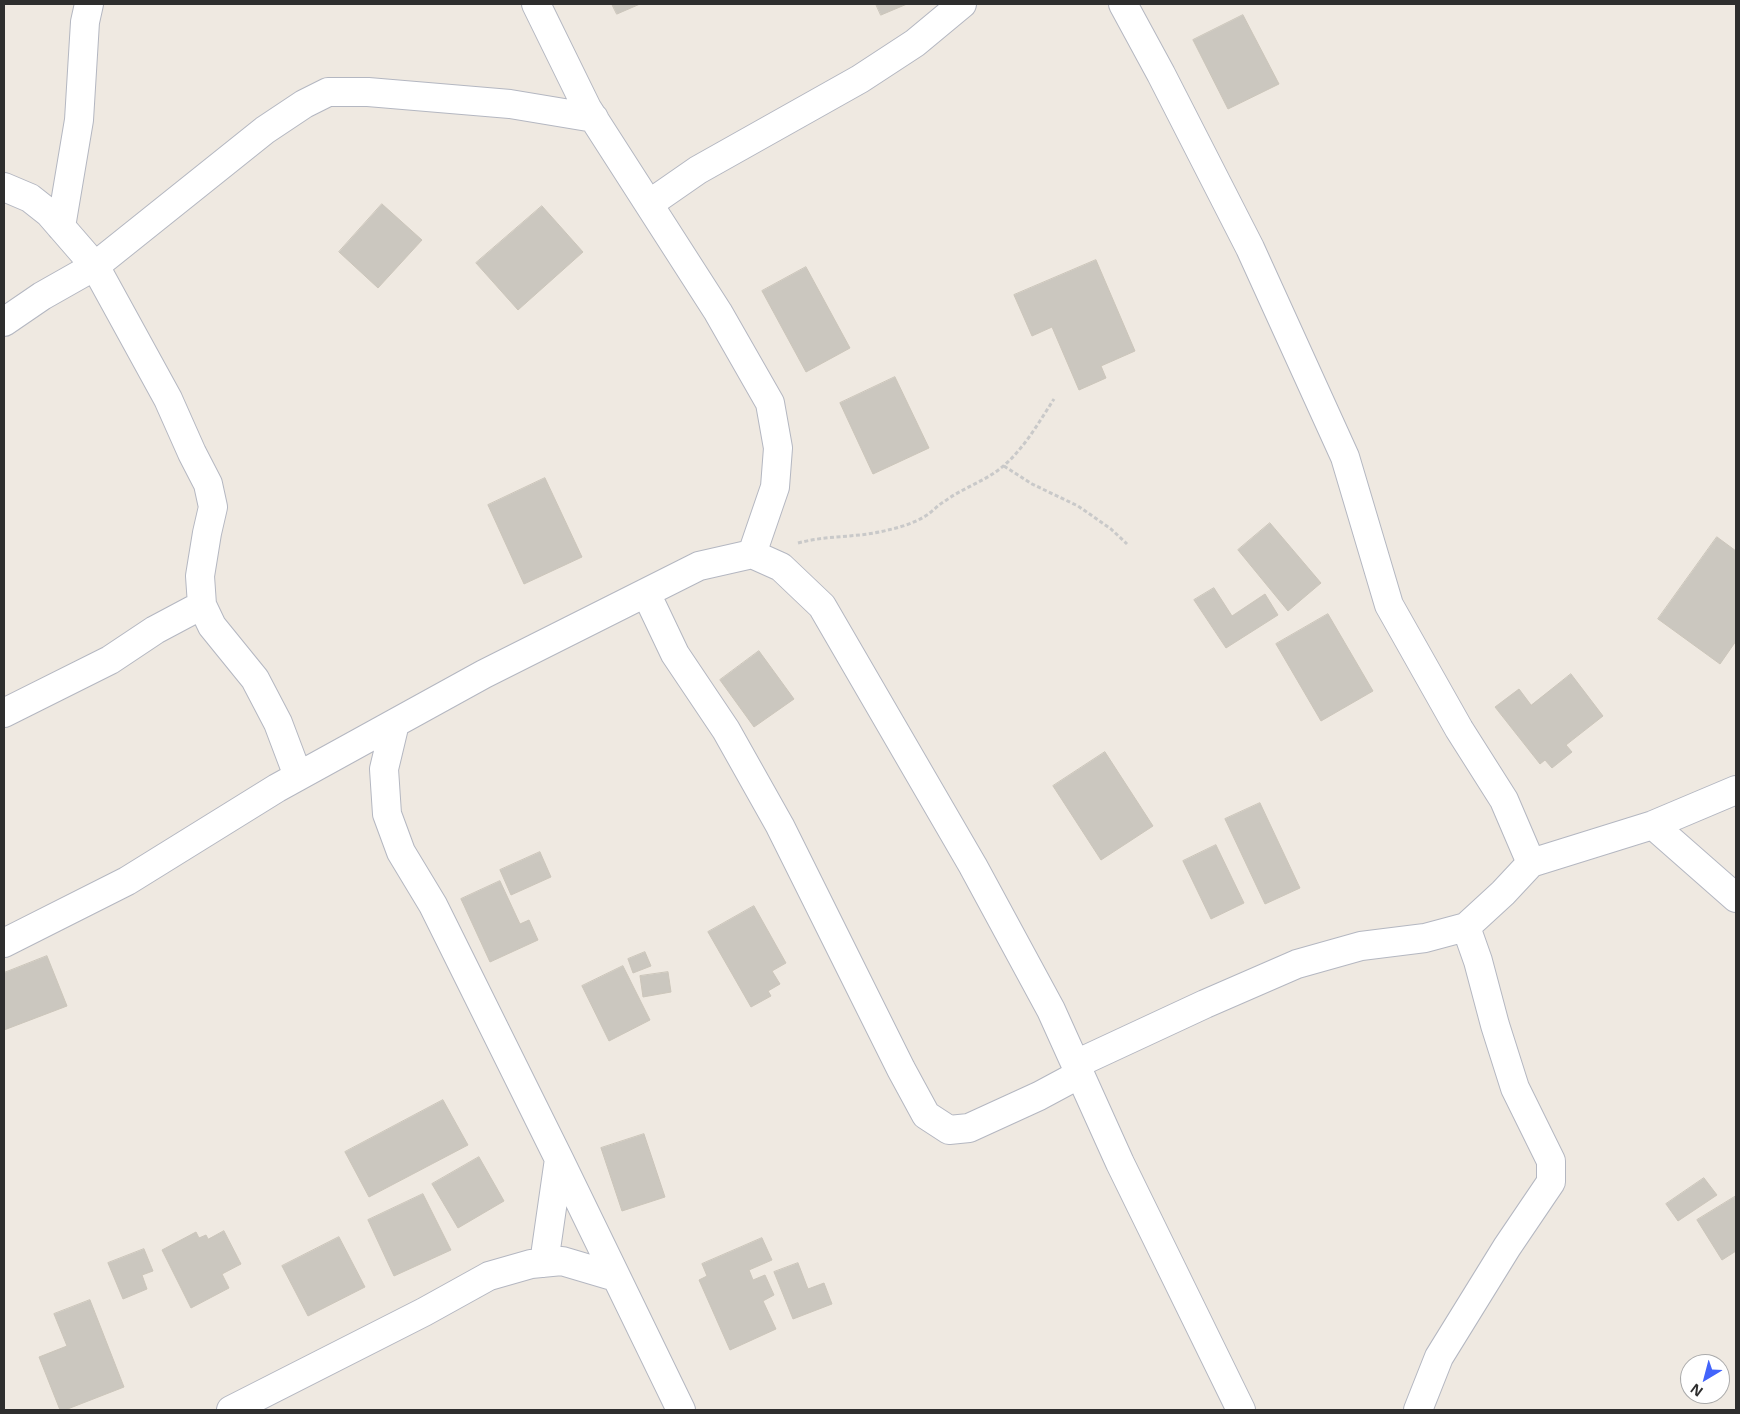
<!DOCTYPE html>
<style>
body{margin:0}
#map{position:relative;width:1740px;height:1414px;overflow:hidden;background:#efe9e1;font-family:"Noto Sans",sans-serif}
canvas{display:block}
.frame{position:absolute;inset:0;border:5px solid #2e2e2e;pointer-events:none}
.north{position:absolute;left:1680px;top:1354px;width:50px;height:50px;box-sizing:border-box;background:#fff;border:1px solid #ababab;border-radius:50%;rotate:217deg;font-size:14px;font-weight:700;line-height:20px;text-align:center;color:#2e2e2e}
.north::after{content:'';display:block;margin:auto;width:18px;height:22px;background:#4264fb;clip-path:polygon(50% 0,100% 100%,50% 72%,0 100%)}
</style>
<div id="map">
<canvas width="1740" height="1414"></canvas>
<div class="frame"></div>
<div class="north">N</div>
</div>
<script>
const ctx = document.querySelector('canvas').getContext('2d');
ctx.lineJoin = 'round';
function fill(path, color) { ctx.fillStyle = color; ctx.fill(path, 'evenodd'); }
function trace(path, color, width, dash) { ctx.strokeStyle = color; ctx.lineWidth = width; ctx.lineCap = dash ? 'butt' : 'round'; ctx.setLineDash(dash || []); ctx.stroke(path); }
const building = new Path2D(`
 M612,4H640L617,14Z
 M876,4H907L881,15Z
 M1243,15L1279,84L1228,109L1193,40Z
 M382,204L422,240L378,288L339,252Z
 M542,206L583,252L518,310L476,263Z
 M1096,260L1135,351L1101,366L1106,378L1079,390L1052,327L1032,336L1014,295Z
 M806,267L850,348L806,372L762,291Z
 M895,377L929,448L873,474L840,403Z
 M545,478L582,557L524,584L488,505Z
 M1270,523L1321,583L1288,611L1238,550Z
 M1717,537L1736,551V641L1720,664L1658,619Z
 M1214,588L1232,616L1265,594L1278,615L1226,648L1194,600Z
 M1328,614L1373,691L1321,721L1276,644Z
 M759,651L794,699L754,727L720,680Z
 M1571,674L1603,716L1566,745L1572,752L1552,768L1545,760L1540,764L1495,707L1519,689L1531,705Z
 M1105,752L1153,826L1101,860L1053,786Z
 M1260,803L1300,888L1265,904L1225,819Z
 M1216,845L1244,903L1211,919L1183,861Z
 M540,852L551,877L511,895L500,870Z
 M500,881L520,924L529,920L538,940L490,962L461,899Z
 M754,906L786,963L772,971L780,984L768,991L771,996L751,1007L708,932Z
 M645,952L651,966L633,973L628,959Z
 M47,956L67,1006L4,1030V973Z
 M623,966L650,1020L609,1041L582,986Z
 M668,972L671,992L643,997L640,976Z
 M443,1100L468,1145L369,1197L345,1152Z
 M644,1134L665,1197L622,1211L601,1148Z
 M479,1157L504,1201L458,1228L432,1184Z
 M1704,1178L1717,1195L1678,1221L1666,1204Z
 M423,1194L451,1250L394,1276L368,1220Z
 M1736,1196V1251L1722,1260L1697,1220Z
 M224,1231L241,1264L222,1274L229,1288L191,1308L162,1250L196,1232L199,1238L206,1235L208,1239Z
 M339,1237L365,1287L308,1316L282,1266Z
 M762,1238L772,1260L749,1270L753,1280L765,1275L774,1295L763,1301L776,1329L730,1350L699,1280L707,1276L702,1264Z
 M144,1249L153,1271L142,1275L147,1289L123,1299L108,1263Z
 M798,1263L808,1289L824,1283L832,1304L793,1319L774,1272Z
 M90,1300L124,1387L65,1410H60L39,1357L67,1346L54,1314Z`);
fill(building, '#cbc7bf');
trace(building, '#cbc5ba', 1);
const minor = new Path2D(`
 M536,4L587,108L718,312L770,403L778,448L775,487L752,554
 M1123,4L1161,74L1250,248L1345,457L1389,605L1459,729L1504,800L1531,863
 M4,187L30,198L49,213L95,266L168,399L192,453L208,484L213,507L207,533L200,576L202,605L212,626L255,679L278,723L298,776
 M649,204L698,170L860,79L915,43L962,4
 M61,227L79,120L85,22L89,4
 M4,322L42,296L95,266L265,130L304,104L328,92H368L510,104L594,118
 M646,593L675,654L726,730L780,826L901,1069L926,1115L949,1130L969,1128L1039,1096L1080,1074
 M4,713L110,660L155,630L202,605
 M395,723L384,769L387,814L401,852L433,905L559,1159L681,1410
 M1653,825L1736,898
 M4,943L127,881L277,788L484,674L699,566L752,554L781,567L822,606L973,866L1051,1010L1120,1163L1241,1410
 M1076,1064L1205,1004L1297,964L1361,946L1425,938L1466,927L1503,893L1531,863L1653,825L1736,790
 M544,1263L559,1159
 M231,1410L424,1312L489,1276L531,1264L562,1261L616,1277
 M1418,1410L1439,1357L1507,1247L1551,1182V1161L1515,1088L1495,1025L1478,961L1466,927`);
trace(minor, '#b4b7c1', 30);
trace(new Path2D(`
 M1004,466L1032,484L1078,506L1111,529L1127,544
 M798,543C827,535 858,538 888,530C901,527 915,523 927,515C933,511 938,505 945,501C960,490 979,483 994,473C1020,456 1037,425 1054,399`), '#c9c9c9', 3, [4, 2.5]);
trace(minor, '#fff', 28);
</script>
